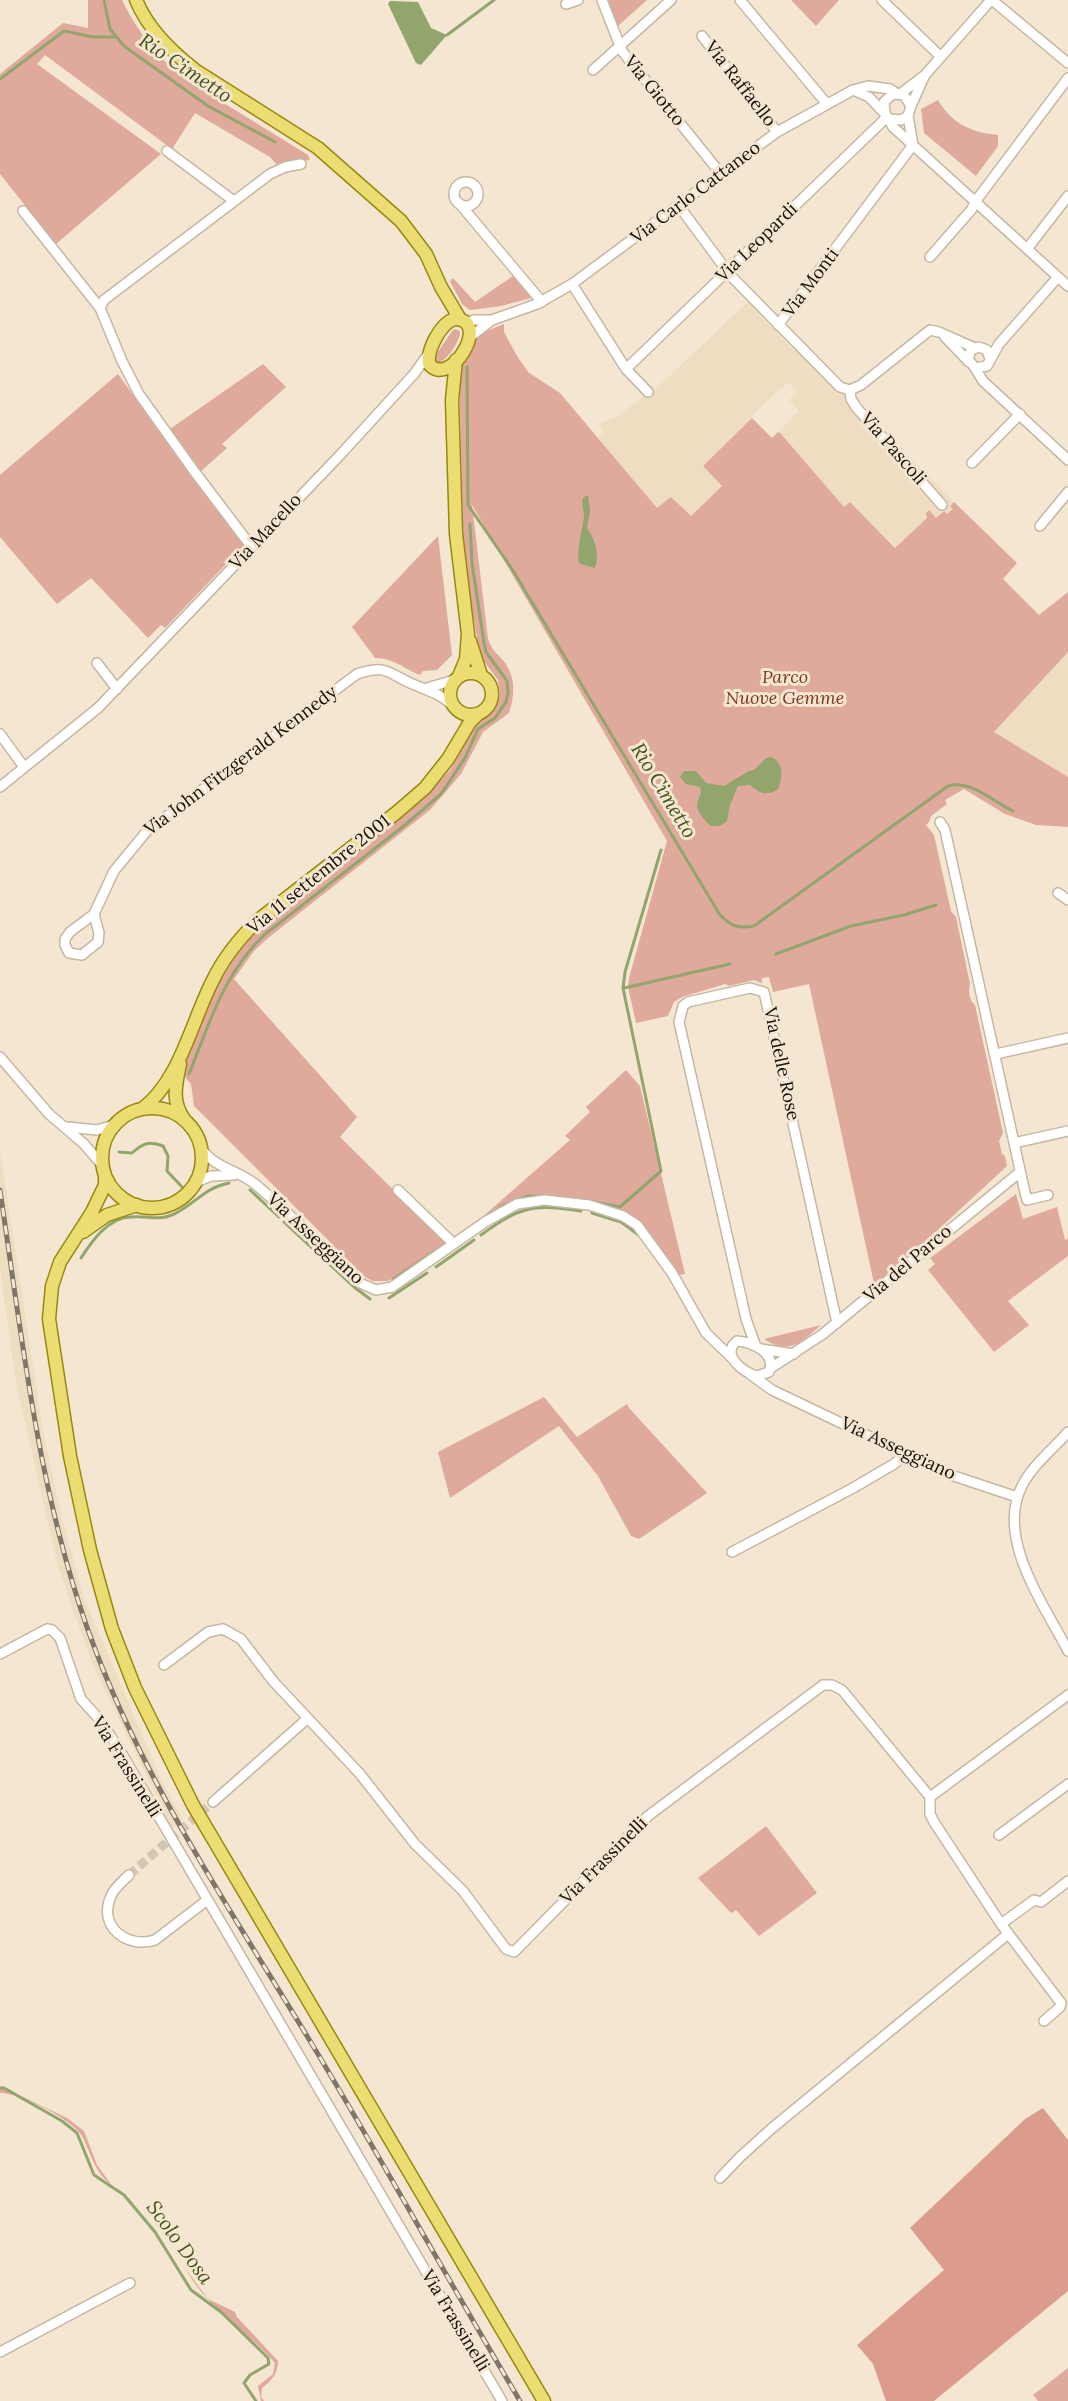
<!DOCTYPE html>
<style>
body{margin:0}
canvas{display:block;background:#f4e6d1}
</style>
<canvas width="1068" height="2401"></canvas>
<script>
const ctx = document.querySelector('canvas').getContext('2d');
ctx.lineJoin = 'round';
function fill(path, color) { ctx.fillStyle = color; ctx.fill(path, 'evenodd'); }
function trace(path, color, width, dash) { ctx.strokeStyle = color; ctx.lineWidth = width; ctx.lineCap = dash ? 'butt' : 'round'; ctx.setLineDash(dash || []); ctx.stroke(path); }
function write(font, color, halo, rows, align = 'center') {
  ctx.font = font + ' Lora,serif'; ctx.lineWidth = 6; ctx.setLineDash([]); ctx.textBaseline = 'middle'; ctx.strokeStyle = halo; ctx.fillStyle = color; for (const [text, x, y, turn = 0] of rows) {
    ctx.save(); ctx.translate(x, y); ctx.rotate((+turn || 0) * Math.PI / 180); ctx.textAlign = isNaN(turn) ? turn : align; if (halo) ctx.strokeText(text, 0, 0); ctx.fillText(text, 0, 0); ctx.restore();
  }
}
fill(new Path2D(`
 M748,302L794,351L802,344L909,457L954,502L950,506L953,509L947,514L944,511L936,518L928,510L927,518L896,548L850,502L844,507L778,432L799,411L789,400L798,392L788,382L751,416L752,418L703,466L722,486L691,516L657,509L598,437L604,432L599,424L617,417L644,396L647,397Z
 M1068,652V777L993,732Z
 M0,1151L43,1430L61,1514L84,1598L161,1779L183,1820L172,1829L91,1661L58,1567L16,1383L0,1269Z`), '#efddc1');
fill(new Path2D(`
 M88,0H122C137,31 157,56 183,78L308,155L310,160L276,164L270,157L195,113L172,149L45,55L37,64L161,154L56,244L0,174V74L63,23L88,28Z
 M608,0H647L618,26Z
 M791,0H839L816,26Z
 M938,100C951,123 972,133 998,135V146L976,176L924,133L921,109Z
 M513,276L531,298L501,306L470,310L462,304L450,281L453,278L475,302Z
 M504,324V332L517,356L528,372L560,393L657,508L671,497L691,516L722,486L703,466L752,418L772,438L778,432L781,434L844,507L850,502L895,548L927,518L926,513L929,510L936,518L944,511L947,514L953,509L950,506L954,502L1017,563L1003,579L1039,615L1068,592V652L994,732L1068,777V827L1036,825L1005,814L964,789L945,800L947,804L931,816L929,822L926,825L934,835L951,911L956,917L970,984C968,991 969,1000 975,1005L1003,1133L999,1141L1002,1154L1005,1156L1007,1166L875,1288L809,984L773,992L769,977L762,978V983L754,980L729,986L725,984L682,997L674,1002L668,1016L636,1023L628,987L629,978L667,841L472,505L488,639C493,654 501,655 507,666C516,680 514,698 509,713L483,732L461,774L430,810L268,938L254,951L234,979L357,1117L340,1137L447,1243L388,1281H373L365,1277L194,1106L191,1084L183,1075C197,1022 222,964 263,925L422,800L451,769L473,728L495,709L498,703L500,695L498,680L480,656L464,560L459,369L460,364L479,334Z
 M455,329L460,331C461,340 447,361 438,363L435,359L436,355L452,331Z
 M263,364L286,387L222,444L227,448L200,472L170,429Z
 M118,374L187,471L245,544L165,628L161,625L148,638L91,578L57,604L0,537V475Z
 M438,536L452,655L437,670L423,671L420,675C404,669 394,658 375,658L352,627Z
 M626,1070L640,1086L685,1274L678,1275C650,1227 619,1212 565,1206C554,1204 539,1200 528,1202C512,1206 495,1214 480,1219L570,1140L565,1136L590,1112L586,1107Z
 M1016,1194L1023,1219L1057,1207L1065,1240L1068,1238V1256L1008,1301L1029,1325L994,1352L928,1270L935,1264L930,1258Z
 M821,1325C801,1342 790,1356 764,1339Z
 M544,1397L577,1437L627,1404L629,1408L707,1493L639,1539L631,1536L598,1476L559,1426L450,1498L438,1452Z
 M766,1826L817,1893L759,1936L736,1910L731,1913L698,1878Z
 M0,2086L67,2118L84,2131L97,2165L111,2184C95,2174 90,2151 82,2136C74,2120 18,2092 0,2093Z
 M185,2268L208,2299L235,2312L237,2317L278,2361C278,2374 271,2381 262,2388L261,2397L264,2401H261L258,2386L273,2374L275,2363C245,2329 207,2308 185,2268Z
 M1068,2368V2401H1038L1033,2395Z`), '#dfa99c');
fill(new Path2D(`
 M1043,2108L1068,2140V2291L934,2401H886L873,2364L857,2345L944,2270L910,2228L1025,2119Z`), '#dc9c8d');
fill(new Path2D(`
 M390,1L418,2L431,28L447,35L421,65L416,63L388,4Z
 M588,495L590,511L587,528C595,539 600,555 595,568L580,564C575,554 583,528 584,516C584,509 581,505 583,498Z
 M772,757C784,764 783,777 778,789C767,797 759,793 750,785L738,786L730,805L727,821L720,826H711C707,823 697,812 697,806C697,798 703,795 700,787L686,784L680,777L684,771H696L706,783L724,786L749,771L754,770L766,758Z`), '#91a56d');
trace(new Path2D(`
 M104,0L110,29L124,46L208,106L275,142
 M447,35L494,0
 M0,79L64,31L93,37H116
 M467,367L468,505L512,569L720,915C731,926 738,929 754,926L948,786C971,779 993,802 1013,811
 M776,954L851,926L904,915L936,905
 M624,988L730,964
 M189,1074C210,1022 223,975 264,935L405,825L441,794L465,758L478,729L495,718L506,702L508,692L507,681L486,652L484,643L472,563L470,524
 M119,1152L132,1153C142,1144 149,1140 163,1146L168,1156L167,1171L184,1189
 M250,1190L279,1217
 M589,1201L620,1207L661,1171L623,988L625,972L661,850
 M500,1207L528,1196H544
 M592,1213L621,1222L640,1236
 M284,1222L354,1287L370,1299
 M481,1235C521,1206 532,1204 581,1211
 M81,1258C92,1241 108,1218 130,1217C145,1215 158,1221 172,1215C195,1205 203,1188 229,1183
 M436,1267L474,1240
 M393,1279L446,1244
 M389,1298L427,1273
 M0,2088H4L62,2121L77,2133L94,2175L124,2195L155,2232L191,2290L221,2312L268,2358L269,2364L250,2375L244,2383L256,2401`), '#91a56d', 3);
trace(new Path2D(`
 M129,1875L213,1802`), '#d3c6b3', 9, [9, 4.5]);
const minor = new Path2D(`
 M602,0L622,51L721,174
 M740,0L827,104
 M882,0L941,57
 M992,0L1068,63
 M566,4L578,0
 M702,36L777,132
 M593,70L671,0
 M853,90L869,97L884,113
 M900,94L925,75L991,0
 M911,106L924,77
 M908,116L913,145
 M890,119L901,120L908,116L911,106L904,95L893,94L884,102L885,113L893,127L1068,286
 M167,151L234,201
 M454 194a12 12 0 1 1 24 0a12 12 0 1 1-24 0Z
 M459,203L542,302
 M679,206L730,275L840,387L850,390L861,385L930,330L939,332L975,348
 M23,211L100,308L122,361L139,394L194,471L251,546
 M1027,249L1068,196
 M930,257L972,209L975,202L1068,78
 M572,284L626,369L648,392
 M100,308L104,300L270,174L285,167L301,164
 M467,323L474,320H492
 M778,325L913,145
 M470,337L492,320L537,304L572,284L777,132L853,90L868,86L890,89L897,94
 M945,337L969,362
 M990,359L987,350L979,347L971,350L968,359L975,368L987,366L999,344L1058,277
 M975,368L983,381L1068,460
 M626,369L887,117
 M850,390L851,399L856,407L942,505
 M972,463L1020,414
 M1040,526L1068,492
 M97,663L117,689
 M427,688L454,680
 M0,734L24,767
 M0,787L98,708L341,454L414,374L429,353
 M940,822L945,830L1024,1188L1027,1200L1048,1195
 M1058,893L1068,900
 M94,914L99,933L98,942L82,955L69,953L65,945V939L70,932L94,914L114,871L147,831L357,674C388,663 389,675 415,685C431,692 439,693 452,705
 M996,1054L1068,1038
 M0,1057L49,1114L84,1144L103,1166
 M67,1127L97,1130L114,1125
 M1014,1143L1068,1131
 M201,1148C214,1168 238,1170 255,1184C291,1214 325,1250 360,1283L376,1290L392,1287L485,1222L517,1204L544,1200L589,1205L623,1216L637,1225L672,1273L706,1333L732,1358
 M196,1182L211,1176L234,1175
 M398,1190L454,1244
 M737,1341C752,1342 777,1353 769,1372L757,1376C743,1373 720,1354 737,1341Z
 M755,1344L746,1319L679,1022L683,1006L688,1002L750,988L764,992L837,1323
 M761,1349L794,1354
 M771,1368L823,1334L1020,1172
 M750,1374L772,1390L948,1474L1017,1497
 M1068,1432C1053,1449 1033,1465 1023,1484C994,1537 1044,1604 1068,1651
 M732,1552L853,1488L894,1464L906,1454
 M0,1654L47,1629L52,1630L60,1638L81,1699L100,1720L122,1754L502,2401
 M164,1665L208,1632L223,1629L241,1639L273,1681L360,1774L415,1844L463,1891L506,1949L514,1952L648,1816L823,1685H832L842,1690L930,1797L1068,1695
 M930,1797V1814L934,1822L1001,1924
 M213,1802L307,1719
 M999,1835L1068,1784
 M129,1875C123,1881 114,1888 111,1896C97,1927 128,1949 155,1940L206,1901
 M1044,2021L1060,2007L1061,2003L1001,1924L1034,1900L1041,1902L1068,1881
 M720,2178L740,2157L771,2129L1008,1934
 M0,2352L130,2283`);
const major = new Path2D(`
 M136,0C148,29 171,51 195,70L318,148L401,221L426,254L441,287L460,319
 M454,319C493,318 450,390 429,364C427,350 440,324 454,319Z
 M456,360L452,400L456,534L468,634L466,659L459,676
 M470,641L481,675
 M450 694a21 21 0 1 1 42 0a21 21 0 1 1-42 0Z
 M180,1064C176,1084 171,1101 184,1119
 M102 1158a50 50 0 1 1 100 0a50 50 0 1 1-100 0Z
 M142,1109C180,1081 192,1020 213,980C224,957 240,938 257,921L396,813L425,788L448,759L470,722L477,715
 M105,1175V1185L92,1212L60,1262L52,1286L49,1319L70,1456L90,1550L112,1629L135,1688L193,1805L544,2401
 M83,1232L107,1215L137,1205`);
trace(minor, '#c5b8a3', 12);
trace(major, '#978810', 15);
trace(minor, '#fff', 9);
trace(major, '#ebdd71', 12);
const rail = new Path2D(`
 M0,1190C23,1344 39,1502 95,1649C147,1786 231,1911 307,2036C380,2156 448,2280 520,2401`);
trace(rail, '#7f7668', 5);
trace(rail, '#f4e6d1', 3, [9]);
write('18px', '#16120a', '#f4e6d1', [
 ["Via Raffaello",740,84,52],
 ["Via Giotto",654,91,51],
 ["Via Carlo Cattaneo",696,193,-37],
 ["Via Leopardi",757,243,-44],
 ["Via Monti",811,283,-53],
 ["Via Pascoli",893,449,49],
 ["Via Macello",266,532,-47],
 ["Via John Fitzgerald Kennedy",241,761,-37],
 ["Via 11 settembre 2001",319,875,-39],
 ["Via delle Rose",781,1064,78],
 ["Via Asseggiano",315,1239,43],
 ["Via del Parco",908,1264,-40],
 ["Via Asseggiano",898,1449,25],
 ["Via Frassinelli",126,1767,58],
 ["Via Frassinelli",604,1861,-45],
 ["Via Frassinelli",455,2321,59]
]);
write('italic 18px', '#803424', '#f4e6d1', [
 ["Parco",785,678],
 ["Nuove Gemme",785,699]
]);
write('italic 20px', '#435518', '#f4e6d1', [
 ["Rio Cimetto",185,69,34],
 ["Rio Cimetto",663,791,59],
 ["Scolo Dosa",179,2243,54]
]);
</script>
